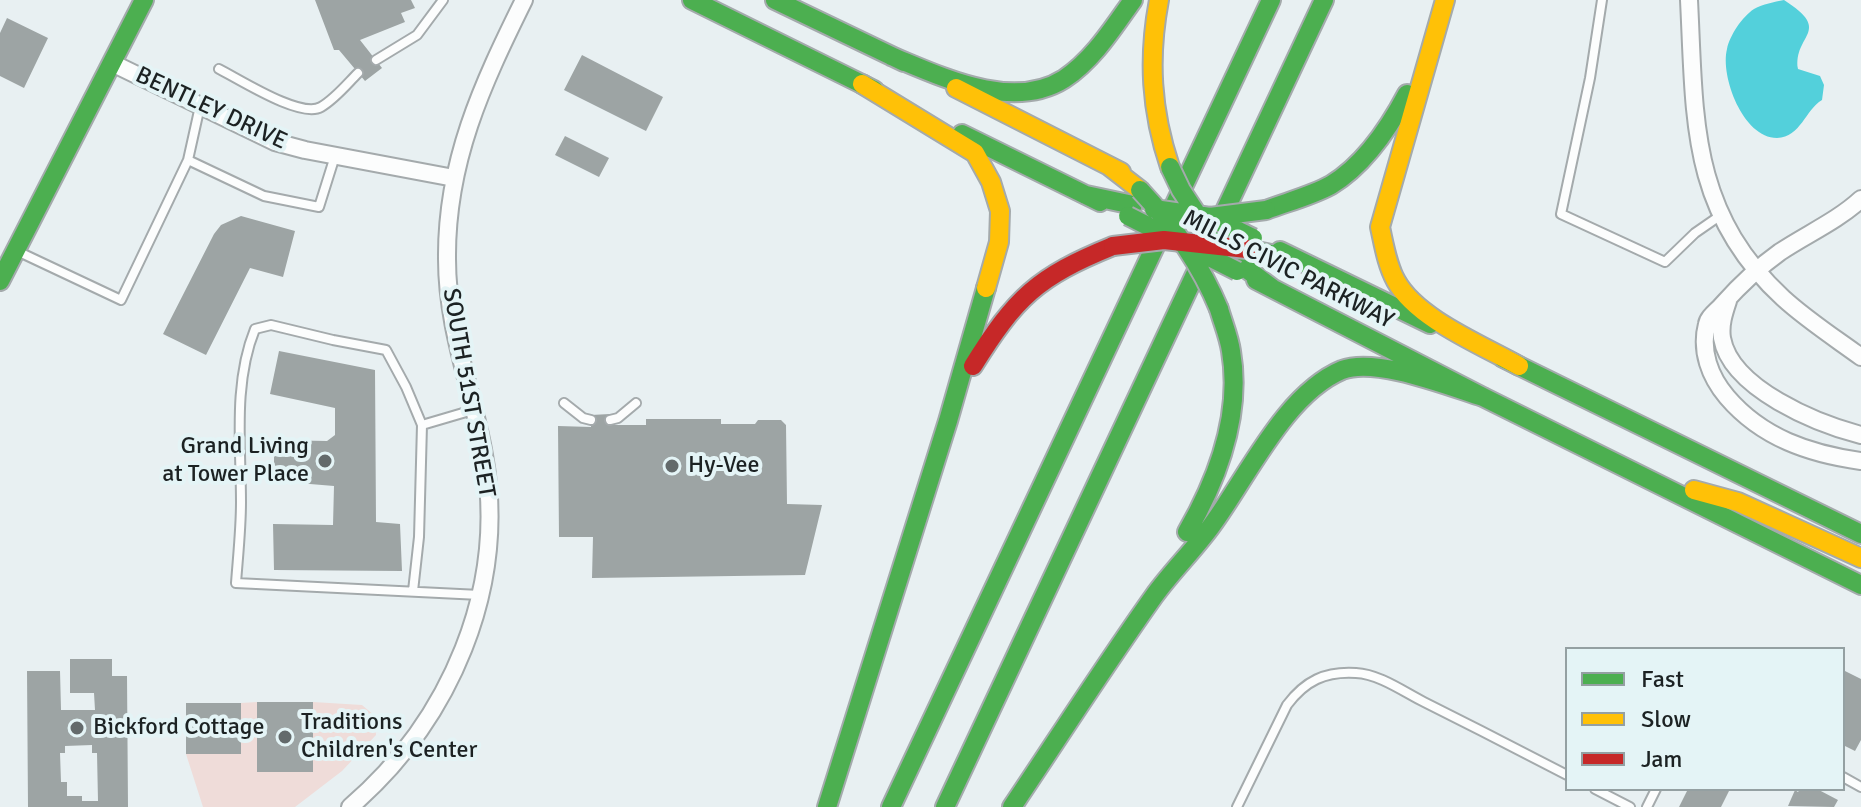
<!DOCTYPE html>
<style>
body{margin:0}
#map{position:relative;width:1861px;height:807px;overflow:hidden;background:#e8f0f2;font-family:Signika,sans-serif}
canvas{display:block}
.legend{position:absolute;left:1565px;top:647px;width:280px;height:144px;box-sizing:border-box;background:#e4f4f6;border:2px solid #94a0a2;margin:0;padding:10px 14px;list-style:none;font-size:24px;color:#1c2223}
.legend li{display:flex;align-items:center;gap:16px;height:40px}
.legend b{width:40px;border:2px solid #94a0a2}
</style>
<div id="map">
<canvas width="1861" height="807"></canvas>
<ul class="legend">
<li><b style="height:10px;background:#4caf50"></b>Fast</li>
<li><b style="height:10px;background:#ffc107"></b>Slow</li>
<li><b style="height:10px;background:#c62828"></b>Jam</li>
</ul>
</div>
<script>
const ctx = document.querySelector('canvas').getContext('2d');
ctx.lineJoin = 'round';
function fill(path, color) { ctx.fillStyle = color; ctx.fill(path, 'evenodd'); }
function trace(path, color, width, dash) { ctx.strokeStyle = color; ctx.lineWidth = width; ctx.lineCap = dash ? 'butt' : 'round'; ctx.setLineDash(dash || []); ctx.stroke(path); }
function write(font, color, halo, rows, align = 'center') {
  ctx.font = font + ' Signika,sans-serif'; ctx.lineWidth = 8; ctx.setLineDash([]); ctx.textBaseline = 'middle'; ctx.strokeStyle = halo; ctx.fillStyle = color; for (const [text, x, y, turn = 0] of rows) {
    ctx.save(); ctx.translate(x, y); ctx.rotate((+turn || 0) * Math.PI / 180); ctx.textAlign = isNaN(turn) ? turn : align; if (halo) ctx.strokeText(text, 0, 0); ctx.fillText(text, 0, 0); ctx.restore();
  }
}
fill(new Path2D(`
 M257,702V772L313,771V702L362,705L375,716L376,735L342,771L295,807H203L186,754H241V703Z`), '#efdcd9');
fill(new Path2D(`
 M1784,0C1834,32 1793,34 1798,69L1820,76L1824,85L1822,100C1805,110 1801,137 1777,138C1743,138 1720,76 1727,49C1730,35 1742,17 1754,9C1763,4 1774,2 1784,0Z`), '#53d0db');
fill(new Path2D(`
 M315,0H411L415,8L401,13L405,22L360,40L382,68L365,81L339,50H334Z
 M7,18L48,38L24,88L0,76V33Z
 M582,55L663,97L646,131L564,90Z
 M565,136L609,158L599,177L555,155Z
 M241,216L295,231L283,277L250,268L206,355L163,334L214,234L221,225Z
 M279,351L375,370L376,522L400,524L402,571L274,570L273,524L333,525L334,486L274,481V440L327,441L335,435V408L270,394Z
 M610,414V425H646V419H721V424H755L758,420H781L786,425L787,504L822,505L805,575L592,578L593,537H559L558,426L591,427V415Z
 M70,659H112V676H127L128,807H28L27,671H60L61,710H95L94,693H70ZM92,745V753H97L98,801H82V796H67V782H61L60,753H65V746Z
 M1843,670L1861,679V740L1855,751L1843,745Z
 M257,702H313V772H257Z
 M186,703H241V754H186Z
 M1688,789H1730L1721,807H1679Z
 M1800,789H1817L1838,800L1834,807L1788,806L1795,790L1798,792Z`), '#9da4a4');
const lane = new Path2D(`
 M1602,0L1590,78L1561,214L1665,262L1695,233L1721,215
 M376,60L417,35L443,0
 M219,69C239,79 301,119 321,107C335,99 347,84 358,73
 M188,160L200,106
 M17,251L121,300L188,160L264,196L319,207L335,156
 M564,403L583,418L591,420
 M473,410L422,425L406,387L386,350L333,340L271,325L255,329C233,383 241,445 241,502C241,529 238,556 236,583L480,595
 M610,420L618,418L636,403
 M413,591L419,537L422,425
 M1843,777L1861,787
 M1595,789L1630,807
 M1237,807L1287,705C1305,681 1325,671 1356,673C1379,674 1404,692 1424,702C1472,726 1519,750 1567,775
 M1647,807L1656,789`);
const street = new Path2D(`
 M1689,0C1695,118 1689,211 1783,298C1807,320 1835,338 1861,357
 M112,63L275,142L305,150L454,178
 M1861,199C1837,221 1807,234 1780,252C1759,267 1739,286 1722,305C1717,311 1708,317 1707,324C1700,351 1710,377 1727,397C1762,438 1810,454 1861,461
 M1728,301C1724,313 1720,325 1722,338C1731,389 1818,424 1861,435
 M350,807C450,721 508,588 484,455C472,387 447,330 447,259C446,162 482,85 524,0`);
const fast = new Path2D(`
 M692,0L874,90
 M775,0L904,62
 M891,56C940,76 1012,112 1064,79C1093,60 1113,28 1133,0
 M962,134L1100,202
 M1086,195L1133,205
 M1266,210C1287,202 1311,196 1331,185C1364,165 1389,128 1407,94
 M1247,249L1295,259
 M1280,251L1430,324
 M1240,264L1272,288
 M1256,280L1483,397L1861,585
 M0,281L144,0
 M1503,358L1861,534
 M1187,532C1218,478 1242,415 1231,351C1229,337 1223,323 1219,309
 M827,807L948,421L986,288
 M891,807L1271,0
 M945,807L1324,0
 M1012,807C1059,737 1105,665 1154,596C1172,571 1194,550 1212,525C1248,476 1285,394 1342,370C1376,357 1448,386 1483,397`);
const slow = new Path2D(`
 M1159,0C1148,58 1151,111 1170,167
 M1445,0L1380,227C1384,245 1387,265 1396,281C1417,319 1482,345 1519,366
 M862,84L975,153L991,182L1000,211L999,242L986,288
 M956,88L1121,172
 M1109,166L1140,190
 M1694,490L1738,502L1861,558`);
const jam = new Path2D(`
 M973,366C1016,297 1037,277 1113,246`);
trace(lane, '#a4aaac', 12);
trace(street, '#a4aaac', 20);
trace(fast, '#a4aaac', 22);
trace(slow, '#a4aaac', 22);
trace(jam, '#a4aaac', 22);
trace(lane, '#fcfdfd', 8);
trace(street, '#fcfdfd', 16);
trace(fast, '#4caf50', 18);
trace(slow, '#ffc107', 18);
trace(jam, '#c62828', 18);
const fastBridge = new Path2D(`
 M1170,167L1181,190L1204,225
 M1140,190C1174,226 1200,263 1219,309
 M1154,209L1210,217L1266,210
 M1128,216L1237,271
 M1210,217L1253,238`);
const jamBridge = new Path2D(`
 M1113,246L1164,240L1247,249`);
trace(fastBridge, '#a4aaac', 22, []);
trace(jamBridge, '#a4aaac', 22, []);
trace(fastBridge, '#4caf50', 18);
trace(jamBridge, '#c62828', 18);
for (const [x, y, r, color] of [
 [325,461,8,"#636a6b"],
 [672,466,8,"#636a6b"],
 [77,728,8,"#636a6b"],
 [285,737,8,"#636a6b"]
]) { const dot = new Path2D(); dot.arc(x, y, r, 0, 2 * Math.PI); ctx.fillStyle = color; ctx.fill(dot); trace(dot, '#e4f4f6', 3); }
write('24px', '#1c2223', '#e4f4f6', [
 ["BENTLEY DRIVE",211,109,25],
 ["MILLS CIVIC PARKWAY",1288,270,27],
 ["SOUTH 51ST STREET",468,393,80]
]);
write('24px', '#1c2223', '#e4f4f6', [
 ["Grand Living",309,447,"right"],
 ["at Tower Place",309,475,"right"],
 ["Hy-Vee",688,466],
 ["Traditions",301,723],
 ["Children's Center",301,751],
 ["Bickford Cottage",93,728]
], 'left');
</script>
